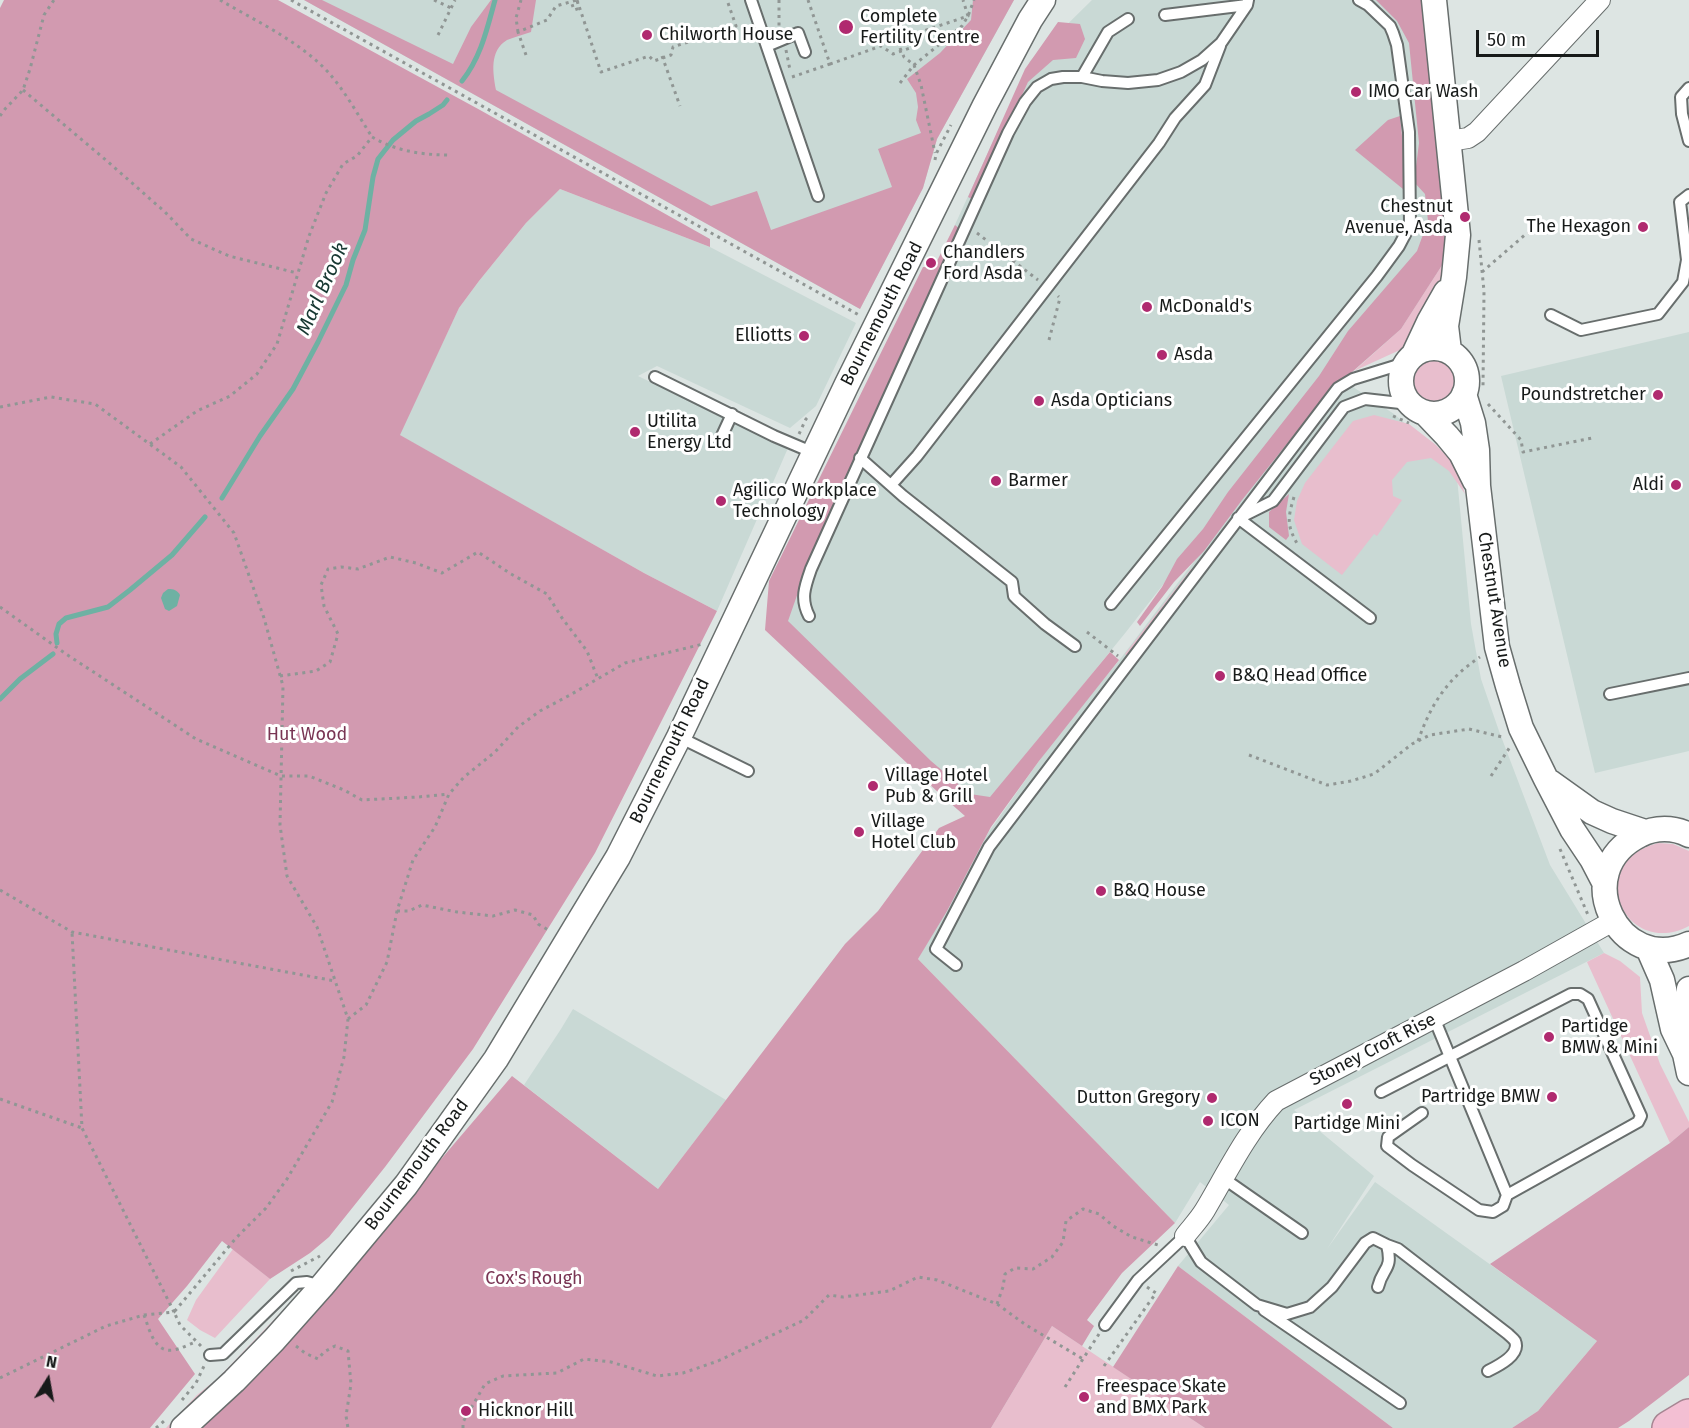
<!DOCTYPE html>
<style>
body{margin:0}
#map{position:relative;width:1689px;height:1428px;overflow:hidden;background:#dde5e3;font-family:"Fira Sans",sans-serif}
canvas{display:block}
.north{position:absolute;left:18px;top:1350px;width:60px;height:60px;-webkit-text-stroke:4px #fff;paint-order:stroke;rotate:11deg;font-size:16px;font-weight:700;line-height:24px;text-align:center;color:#171a19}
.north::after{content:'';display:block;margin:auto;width:21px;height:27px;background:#171a19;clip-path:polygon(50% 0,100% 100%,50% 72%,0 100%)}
.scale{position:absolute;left:1476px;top:30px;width:123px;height:27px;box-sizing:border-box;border:3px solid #171a19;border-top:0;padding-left:8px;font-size:18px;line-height:21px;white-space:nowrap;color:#171a19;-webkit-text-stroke:4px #fff;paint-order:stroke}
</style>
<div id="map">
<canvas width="1689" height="1428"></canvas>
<div class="north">N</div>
<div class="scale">50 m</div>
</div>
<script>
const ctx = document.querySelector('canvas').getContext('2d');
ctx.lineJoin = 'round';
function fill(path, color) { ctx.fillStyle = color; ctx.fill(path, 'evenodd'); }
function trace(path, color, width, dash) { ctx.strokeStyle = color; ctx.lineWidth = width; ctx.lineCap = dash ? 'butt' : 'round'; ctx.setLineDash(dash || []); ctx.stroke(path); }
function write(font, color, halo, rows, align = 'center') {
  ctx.font = font + ' "Fira Sans",sans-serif'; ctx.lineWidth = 6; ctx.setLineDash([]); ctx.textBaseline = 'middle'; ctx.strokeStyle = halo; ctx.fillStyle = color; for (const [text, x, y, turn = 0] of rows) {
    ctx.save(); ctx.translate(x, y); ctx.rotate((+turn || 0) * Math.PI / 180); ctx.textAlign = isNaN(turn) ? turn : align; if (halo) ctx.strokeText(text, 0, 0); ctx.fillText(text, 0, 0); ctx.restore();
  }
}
fill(new Path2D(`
 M304,0H1014L937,139L923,188L860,309Z
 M1092,0H1402L1411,21L1432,219L1416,261L1126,632L974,819L774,613L860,432L1030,61Z
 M560,189L710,247L856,323L816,406L790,428L657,366L638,376L788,448L717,611L644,573L399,435L459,308L479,281L526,223Z
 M1689,332V751L1595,773L1501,376Z
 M1335,375L1394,414L1456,467L1471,624L1481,679L1499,731L1550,865L1604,953L1294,1110L1374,1176L1327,1249L1375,1182L1597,1341L1538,1411L1512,1428H1393L1178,1266L1229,1205L1200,1182L1175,1223L918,959L988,833L1056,737L1121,658Z
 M573,1009L726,1100L658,1189L524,1085L561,1029Z`), '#c9d9d5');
fill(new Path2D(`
 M1448,256L1438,291L1402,349L1354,371L1401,329Z
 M1411 381a24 24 0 1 1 48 0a24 24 0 1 1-48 0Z
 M1374,415L1409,424L1436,445L1457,467L1465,494L1449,471L1431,458L1407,462L1392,480L1393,496L1402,500L1377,536L1374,534L1342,575L1302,544L1294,520L1297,501L1305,483L1353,421Z
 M1191,569H1194L1127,656L1125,654Z
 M1658,843L1673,844L1689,851V926C1634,955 1594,888 1633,855C1640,849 1648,846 1658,843Z
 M1604,953L1620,961L1640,977L1642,1013L1660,1064L1689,1122V1127L1670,1143L1587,962Z
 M233,1249L270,1279L215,1338L200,1330L187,1320L196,1300Z
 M297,1299L198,1405L171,1428H166L197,1395L218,1378L291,1302Z
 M1052,1326L1205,1428H991Z`), '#e8becd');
fill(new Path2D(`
 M4,0H278L480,110L710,239V247L560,189L526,223L479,281L459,308L400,435L644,573L717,611L595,853L473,1049L385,1167L329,1237L310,1253L270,1279L222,1241L187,1286L158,1319L195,1374L150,1428H0V8Z
 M304,0H322L453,64L471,27L491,0H536L531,32C523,35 514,37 507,40C489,51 493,73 496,90L711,206L757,191L771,230L892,187L878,149L921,133L916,120L918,107L916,93L907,79L940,53L971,20L973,0H1014L937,139L923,188L860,309Z
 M1376,0H1425L1431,25L1448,256L1401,329L1326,395L1242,500L1204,551L1174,582L1140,626L1137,622L1162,587L1177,559L1203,529L1228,492L1319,376L1348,331L1417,251L1428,221L1425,194L1414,182L1419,143L1409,43L1397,21Z
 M1058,22L1080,24L1085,39L1076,58L1053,60L1028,82L974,200L968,197L1025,69Z
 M1400,116L1404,156L1403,189L1355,150L1388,120Z
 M955,225L961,230L814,547L788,621L931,761L970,794L990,797L1110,652L1119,660L1039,761L991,827L947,911L918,959L1175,1223L1122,1273L1087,1320L1094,1326L1082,1346L1052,1326L991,1428H197L390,1219L512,1076L658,1189L845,944L878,911L939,828L965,816L941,795L765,630L769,581L923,267H934Z
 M1289,494L1286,512L1289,536L1286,540L1269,527V512Z
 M1689,1127V1375L1629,1421L1618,1428H1512L1538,1411L1597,1341L1490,1264L1670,1143Z
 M1178,1266L1393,1428H1205L1113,1367Z`), '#d29ab0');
fill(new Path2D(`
 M168,589C174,589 177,590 180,595L177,606L169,611L165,609L161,598L163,593Z`), '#6eb1a3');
trace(new Path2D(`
 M462,81C481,57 487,29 495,0
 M222,498L260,436L293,389L318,342L346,285L353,260L365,230L373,177L378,159L393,140L416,121L429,114L443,105L447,100
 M57,643L56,634L59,624L66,618L108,607L130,590L172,555L205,517
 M0,699L20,679L53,654`), '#6eb1a3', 5);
const service = new Path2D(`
 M751,0L818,196
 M1165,15L1247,5
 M767,46L798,33L805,52
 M1082,77L1108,32L1128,19
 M1689,88L1681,97L1682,114L1689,141
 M1551,315L1581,330L1658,314L1683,282L1687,260L1680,202L1689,195
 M655,377L774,436L814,453
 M720,440L732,414
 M860,458L903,496L1012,582L1014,596L1017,599L1045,624L1075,646
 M891,485L917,456L1159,143L1175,118L1205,85L1220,46
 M1241,517L1273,501L1344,407L1365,399L1409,404
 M1238,518L1370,618
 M1111,604L1377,276L1399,246L1410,225L1409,132L1397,45L1393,33L1390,26L1368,5L1359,0
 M809,616C800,599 805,586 811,569L975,206L1008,133L1025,102L1037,87L1051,79L1063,77H1082L1102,81L1128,83L1158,80L1181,72L1202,60L1221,43L1247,5L1248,0
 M1610,694L1689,678
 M679,737L748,771
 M956,965L936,949L989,847L1338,388L1353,379L1405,363
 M1434,1018L1507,1195
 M1381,1092L1571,994H1580L1588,999L1641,1116L1638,1122L1507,1195L1503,1206L1493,1212L1479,1210L1412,1165L1387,1146L1388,1137L1422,1113
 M1223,1178L1302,1233
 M1378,1287C1383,1266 1393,1271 1387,1245L1398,1249L1508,1334C1510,1336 1513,1338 1515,1341C1521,1355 1498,1366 1488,1371
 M1264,1310L1400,1403
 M1105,1325L1138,1280L1185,1236L1201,1262L1257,1305L1287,1314L1310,1307L1332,1287L1365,1243L1373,1238L1387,1245
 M210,1355L223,1354L296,1283L307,1282L322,1286`);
const minor = new Path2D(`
 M1449,141L1468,138L1477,132L1600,0
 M1185,1236C1191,1228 1199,1220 1205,1210C1227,1173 1246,1133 1276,1101L1524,971L1613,921`);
const tertiary = new Path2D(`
 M1434,0L1458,235L1454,277L1446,326L1449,351
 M1401 381a33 33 0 1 1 66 0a33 33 0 1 1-66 0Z
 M1414,354L1429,322L1446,292
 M1464,394L1473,423L1477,450L1478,486L1497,647L1508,686L1521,728L1546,779L1572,829L1592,859L1604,882
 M1426,414L1447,436L1461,453L1475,481
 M1550,782L1592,812L1612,821L1645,832
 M1689,835C1674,827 1655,827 1640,835C1567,871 1619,976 1689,944
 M1648,948L1662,980L1673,1029L1685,1054L1689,1073
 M1685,1054L1689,1024V989
 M183,1428L234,1381L274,1340L322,1286L406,1185L496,1059L575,928L618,857L679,737L847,384L985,105L1030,20L1043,0`);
const motorway = new Path2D(`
 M1669,1428L1689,1416`);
trace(service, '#686e6d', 14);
trace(minor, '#686e6d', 22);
trace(tertiary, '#686e6d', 27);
trace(motorway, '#a68592', 36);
trace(new Path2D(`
 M220,0C256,21 299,41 328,72C345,91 358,115 372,137
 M291,0L859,315
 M434,0L451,8
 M577,0L601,72L649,56L654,61L671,55L673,47L736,26L727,0
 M779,0V28
 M808,0L830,64L881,46L893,54L910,48L915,34L968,16L963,0
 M579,2L572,4L574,10L580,8
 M518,32L516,18L521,0
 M438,35L455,0
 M900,48L904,57L914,65L921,85L935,153
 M786,50L790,70
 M526,55L518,32L547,20L556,6L577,0
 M662,56L680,106
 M792,77L830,64
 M900,83L914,65L962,26L968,16L974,0
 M23,90L107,161L165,212L191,239L229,256L297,273
 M0,116L5,109L23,90L30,69L44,15L54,0
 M935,160L936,154L951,125
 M977,233L1038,280
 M1479,240L1484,291L1483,387
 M1482,272L1526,234L1536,230L1546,222
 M1049,340L1060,298L1058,296
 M1488,404L1521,440L1523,452L1592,438
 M0,407L51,397L95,404L181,467L234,533L264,618L283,686L280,825L287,876L317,927L348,1019L344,1057L332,1102L287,1179L266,1208L236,1238L174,1312L180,1325L202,1347
 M1393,416L1409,423
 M799,434L806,419L809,416
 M150,444L197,411L230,396L257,374L277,344L309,236L326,193L343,164L357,156L372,137C396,151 422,155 450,155
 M1294,497C1287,520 1287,526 1299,547
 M0,607L66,654L196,739L281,776H309L344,790L362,800L418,797L449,794
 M1087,632L1118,656
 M280,676L316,671L330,662L338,634L324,606L321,585L328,569L341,567L358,569L390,557L416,563L442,573L478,552L511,574L547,594L562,618L587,651L598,679
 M1418,741C1431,704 1447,679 1480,657
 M1249,755L1327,785L1351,781L1374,774L1412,744L1430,735L1469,729L1502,737
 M1491,776L1510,747
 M1560,849L1588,915
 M0,890L72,932L335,981
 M397,911H409L422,905L457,912L493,916L515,910L533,915L538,924L550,931
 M348,1019L366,1005L387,962L397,911L413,860L435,827L449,794L464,777L495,752L518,727L540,711L570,695L625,663L703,644
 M0,1099L82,1128
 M291,1271L320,1256
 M997,1304L1003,1287L1005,1274L1015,1268L1033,1269L1052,1257L1063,1242L1066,1221L1083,1209L1099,1214L1113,1226L1132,1237L1158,1245
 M144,1315C149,1328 154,1353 173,1350C181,1349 189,1344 196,1342
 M296,1346L305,1353L318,1359L324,1352L335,1346L348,1351L351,1384L346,1416L348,1428
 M1104,1366L1156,1293L1147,1287
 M0,1378L106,1326L144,1315L174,1312L82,1128L72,932
 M1065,1387L1099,1334
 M182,1400L196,1383L204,1366
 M156,1428L164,1421
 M463,1428V1422L485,1384L503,1376L557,1373L584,1359L611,1362L657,1376L683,1373L718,1361L804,1320L829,1295L843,1297L889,1291L918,1277L937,1280L997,1304L1026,1325L1083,1359`), '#909694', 3, [3, 4.5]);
trace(service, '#fff', 10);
trace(minor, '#fff', 20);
trace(tertiary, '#fff', 24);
trace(motorway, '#f3bfd3', 33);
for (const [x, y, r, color] of [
 [846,27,8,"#b02a6f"],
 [647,35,6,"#b02a6f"],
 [1356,92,6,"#b02a6f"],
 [1465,217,6,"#b02a6f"],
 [1643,227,6,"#b02a6f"],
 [931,263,6,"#b02a6f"],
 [1147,307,6,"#b02a6f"],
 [804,336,6,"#b02a6f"],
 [1162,355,6,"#b02a6f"],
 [1658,395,6,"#b02a6f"],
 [1039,401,6,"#b02a6f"],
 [635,432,6,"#b02a6f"],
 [996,481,6,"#b02a6f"],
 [1676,485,6,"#b02a6f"],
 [721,501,6,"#b02a6f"],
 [1220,676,6,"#b02a6f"],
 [873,786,6,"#b02a6f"],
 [859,832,6,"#b02a6f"],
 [1101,891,6,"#b02a6f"],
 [1549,1037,6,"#b02a6f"],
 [1552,1097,6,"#b02a6f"],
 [1212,1098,6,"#b02a6f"],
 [1347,1104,6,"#b02a6f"],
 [1208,1121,6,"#b02a6f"],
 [1084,1397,6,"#b02a6f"],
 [466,1411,6,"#b02a6f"]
]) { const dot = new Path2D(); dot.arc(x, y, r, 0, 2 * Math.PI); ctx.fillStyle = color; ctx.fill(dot); trace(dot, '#fff', 2); }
write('18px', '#171a19', '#fff', [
 ["Complete",860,17],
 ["Fertility Centre",860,38],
 ["Chilworth House",659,35],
 ["IMO Car Wash",1368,92],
 ["Chestnut",1453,207,"right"],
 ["Avenue, Asda",1453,228,"right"],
 ["The Hexagon",1631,227,"right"],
 ["Chandlers",943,253],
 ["Ford Asda",943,274],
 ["McDonald's",1159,307],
 ["Elliotts",792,336,"right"],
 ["Asda",1174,355],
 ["Poundstretcher",1646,395,"right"],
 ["Asda Opticians",1051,401],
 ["Utilita",647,422],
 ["Energy Ltd",647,443],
 ["Barmer",1008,481],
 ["Aldi",1664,485,"right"],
 ["Agilico Workplace",733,491],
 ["Technology",733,512],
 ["B&Q Head Office",1232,676],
 ["Village Hotel",885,776],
 ["Pub & Grill",885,797],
 ["Village",871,822],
 ["Hotel Club",871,843],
 ["B&Q House",1113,891],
 ["Partidge",1561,1027],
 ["BMW & Mini",1561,1048],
 ["Partridge BMW",1540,1097,"right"],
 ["Dutton Gregory",1200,1098,"right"],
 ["ICON",1220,1121],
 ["Partidge Mini",1347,1124,"center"],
 ["Freespace Skate",1096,1387],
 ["and BMX Park",1096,1408],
 ["Hicknor Hill",478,1411]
], 'left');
write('18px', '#171a19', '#fff', [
 ["Bournemouth Road",882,314,-63],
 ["Chestnut Avenue",1494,600,81],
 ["Bournemouth Road",670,751,-64],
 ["Stoney Croft Rise",1373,1050,-27],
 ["Bournemouth Road",417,1165,-53]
]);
write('18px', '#793554', '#fff', [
 ["Hut Wood",307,735],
 ["Cox's Rough",534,1279]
]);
write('italic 20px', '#163731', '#fff', [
 ["Marl Brook",323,289,-66]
]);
</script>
